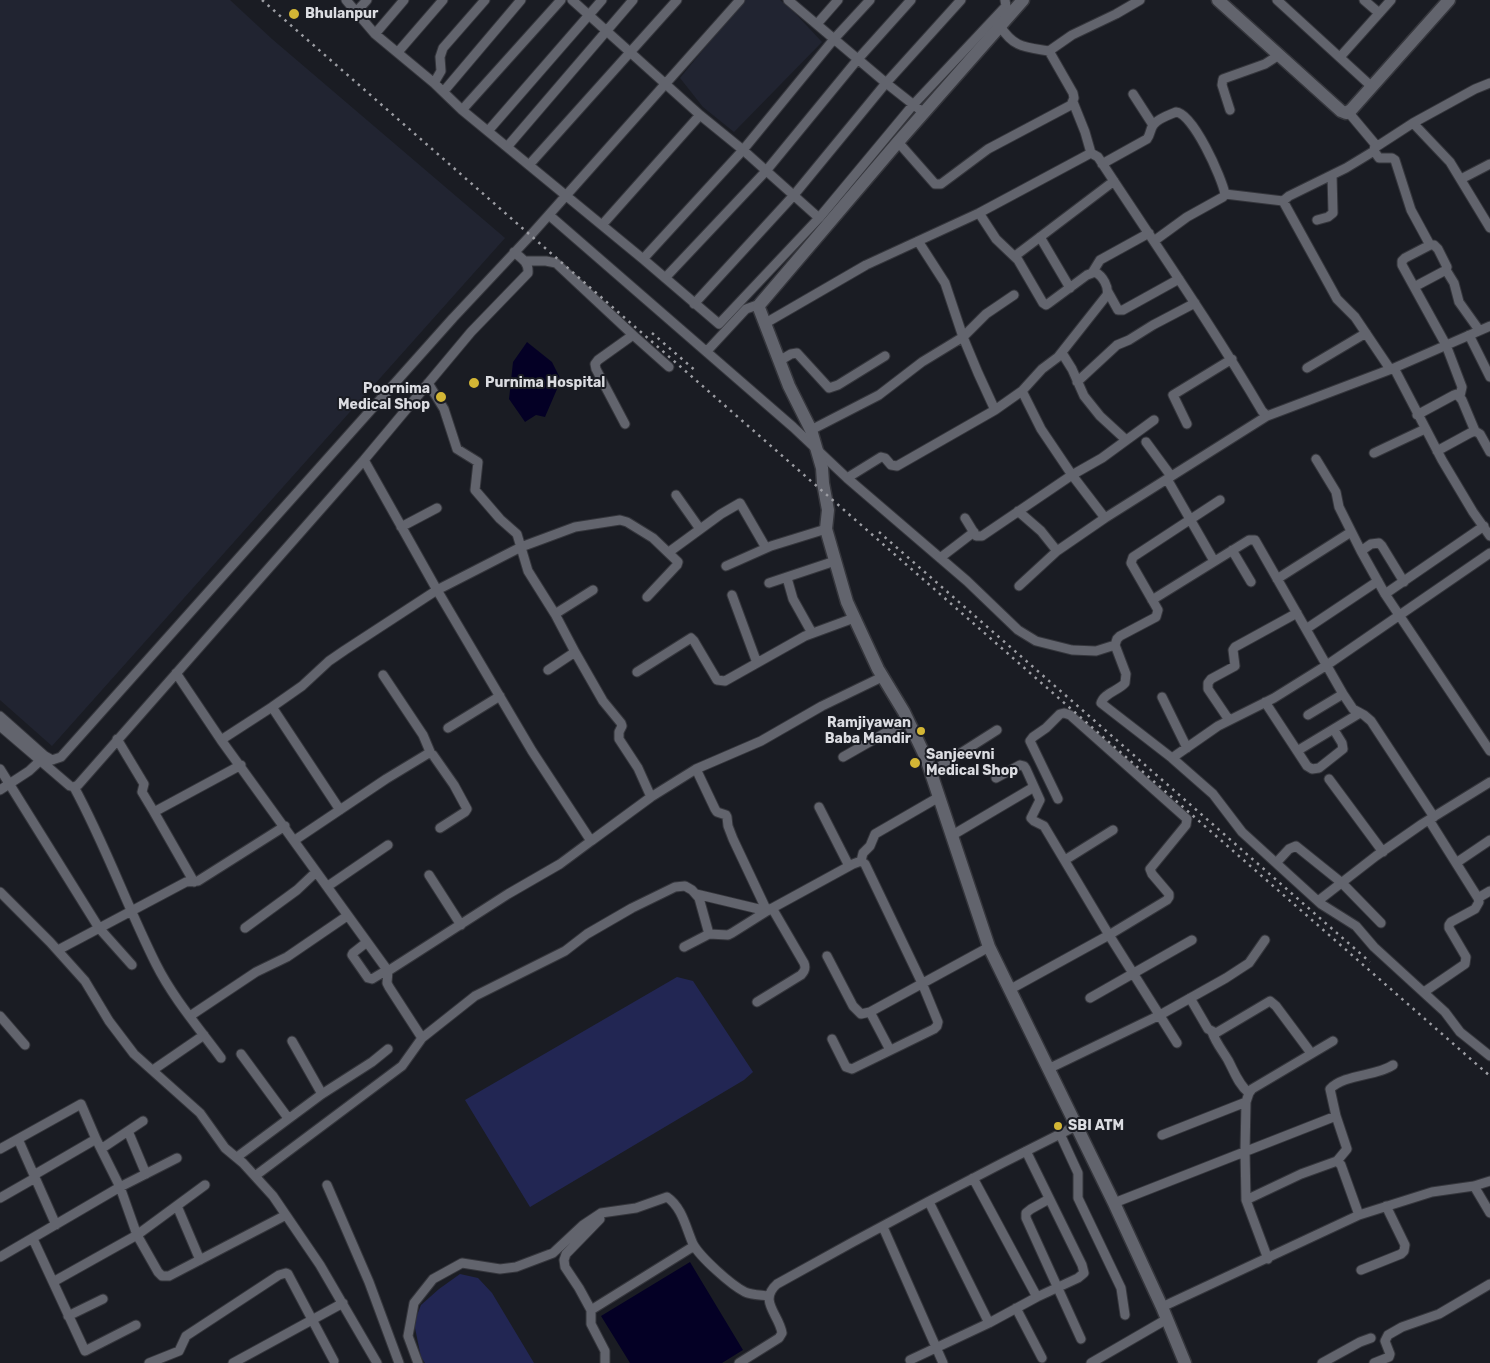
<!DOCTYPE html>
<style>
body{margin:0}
canvas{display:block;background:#1a1c23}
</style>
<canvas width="1490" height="1363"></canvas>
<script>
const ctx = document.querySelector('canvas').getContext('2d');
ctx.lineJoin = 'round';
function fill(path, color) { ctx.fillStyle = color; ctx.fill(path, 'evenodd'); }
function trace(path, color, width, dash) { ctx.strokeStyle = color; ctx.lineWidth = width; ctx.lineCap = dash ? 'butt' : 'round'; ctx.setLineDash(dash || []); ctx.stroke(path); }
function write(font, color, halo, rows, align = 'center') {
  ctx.font = font + ' Rubik,sans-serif'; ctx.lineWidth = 4; ctx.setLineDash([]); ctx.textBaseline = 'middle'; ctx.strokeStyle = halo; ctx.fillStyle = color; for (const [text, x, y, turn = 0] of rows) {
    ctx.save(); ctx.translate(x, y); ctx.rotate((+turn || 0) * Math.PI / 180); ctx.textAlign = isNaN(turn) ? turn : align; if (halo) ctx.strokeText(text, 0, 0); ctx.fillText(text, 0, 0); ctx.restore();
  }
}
fill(new Path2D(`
 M0,0H230L272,39L505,238L52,746L0,700Z
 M744,0H780L792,10L822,42L734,132L703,107L680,78Z`), '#212431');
fill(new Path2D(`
 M677,977L693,981L753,1072L744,1080L530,1207L465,1100Z
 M460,1274L478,1278L492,1293L534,1363H425L421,1357L414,1323L421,1305L439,1289Z`), '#222653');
fill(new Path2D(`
 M527,342L552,362L561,380L545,417L536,415L525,422L509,399L513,362Z
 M690,1262L743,1350L722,1363H630L601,1316Z`), '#040025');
const street = new Path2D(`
 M346,0L375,34L434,83L462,110L643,259L719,324L819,218L913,105L1006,6L1005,0
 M572,0L700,115L743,150L819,218
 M788,0L886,83L924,113
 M1277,0L1371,86
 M1364,0L1379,13
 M357,11L367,0
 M817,24L838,0
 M1000,26C1014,48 1025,47 1049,51
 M375,34L404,0
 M398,52L443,0
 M1340,57L1391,0
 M434,83L441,71L440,57L443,48L485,0
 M444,91L521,0
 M1133,94L1153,125
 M1073,102L1085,132L1091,153
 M462,110L561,0
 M1230,110L1222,85L1223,79L1265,64L1279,55
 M1349,113L1375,144L1374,151L1346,168L1289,196L1283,201L1337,299L1355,317L1390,369
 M1413,123L1450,162L1490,228
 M488,131L602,0
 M898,142L935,184H941L988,149L1071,105L1074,98L1073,93L1049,51L1072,35L1116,14L1140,0
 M507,147L633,0
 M1376,147L1413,123L1475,89L1490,83
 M1374,151L1379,158H1392L1395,160L1411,210L1430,245
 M1102,164L1147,139C1151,134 1150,128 1154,124C1159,118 1169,115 1176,112C1193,113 1222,178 1225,194L1223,197L1187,217L1154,241
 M529,165L677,0
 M1461,179L1490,164
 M1225,194L1283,201
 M549,215L793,427L847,478L967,581L1018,630L1036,641L1072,650L1096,651L1115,645L1126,674L1125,683C1118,691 1104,693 1101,703L1172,758L1213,794L1242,832L1321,904L1356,926L1374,947L1445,1012L1460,1032L1490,1056
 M1317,220L1328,217L1333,213L1332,175
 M602,225L700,115
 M1040,237L1070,288
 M918,241L945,283L963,337L978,373L995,410
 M1015,256L1114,181
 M643,259L743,150L834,39L870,0
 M525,261H546L556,263L633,335L669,367
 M1446,270L1454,283L1459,302L1479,330
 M1092,273L1100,260L1149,233
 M665,278L766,171L858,59L911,0
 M1414,287L1446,270L1447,267L1438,249L1434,245H1430L1405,258L1402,261V265L1446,345L1462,387L1460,396
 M1108,292L1118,310H1123L1179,279
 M694,304L794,195L886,83L961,0
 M764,324L866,265L979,213L1091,153L1098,157C1153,241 1211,324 1262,411L1267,416L1394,368L1490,326
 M1469,335L1490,377
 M707,351L746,309L760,304
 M1062,353L1072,369L1084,396L1100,416L1125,439
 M779,361L791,354L797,353L829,388L838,385L885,356
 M1307,368L1366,333
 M1394,368L1442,460L1473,512L1490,536
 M1077,382L1117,345L1129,340L1153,325L1195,303
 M428,383L444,409L457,449L478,462L475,490L500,519L517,534L528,571L555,614L575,652L548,670
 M1417,415L1454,395L1457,394L1462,400L1475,431
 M625,424L596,369L595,364L598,360L633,335
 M1187,424L1173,395L1232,359
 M811,430L879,395L922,362L963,337L986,314L1014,295
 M1146,442L1171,476
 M1437,451L1470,433L1475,431L1480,434L1490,452
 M1374,453L1425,429
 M1316,459L1336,492L1339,507L1361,551L1385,594L1490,751
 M364,460L437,590L532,751L591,841L651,797L696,769L715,809L717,812L726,815L727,817L728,826L733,839L767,911
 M847,478L881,457L885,458L891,465L897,466L995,410L1022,391L1042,369L1058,357L1107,295C1109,287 1103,276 1095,272L1087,275L1049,303L1046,305L1043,303L1018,260L996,239L979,213
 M1167,479L1214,561
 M676,495L700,529
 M1018,511L1041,531L1057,551L1105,518L1072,475L1102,458L1154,420
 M965,518L976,536H982L1072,475L1041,429L1022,391
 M1105,518L1267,416
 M401,527L437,508
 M1232,550L1251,582
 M1361,551L1371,544L1379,543L1382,546L1404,582
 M669,552L721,514L740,503L766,548
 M940,558L974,532
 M726,566L771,546L826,529
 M787,578L793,599L812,633
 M1277,579L1351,532
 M769,583L835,561
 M1019,586L1057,551
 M1385,594L1484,526
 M732,595L757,663
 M1152,600L1249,540H1255L1343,694L1353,709L1364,715L1371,721L1434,817
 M555,614L593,590
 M1306,629L1378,581
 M1115,645L1117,639L1120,636L1156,617L1158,610L1131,563L1133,557L1220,500
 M575,652L603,701L621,723L622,726L619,732V739L638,768L651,797
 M637,672L691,638L694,641L717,680L725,681L805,636L854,618
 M176,673L221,740L388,971L387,983L389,987L422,1038
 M383,675L423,735L431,754
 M1162,697L1187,748
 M1265,702L1307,766L1312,769L1319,768L1343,749L1342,743L1334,730
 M272,707L340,810
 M1308,715L1343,694
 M0,716L45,756L52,760L61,757L453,318L530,236L740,0
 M1229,720L1208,689V683L1211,679L1235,666L1233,650L1235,647L1297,613
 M0,726L70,786L74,787L78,785L364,460L471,332L528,273C529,262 521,258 514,252
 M448,728L500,696
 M117,739L144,784L142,792L154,812L241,765
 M221,740L272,707L302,686L329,661L345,650L437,590L521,547L575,527L620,520L627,522L653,538L678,562L677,565L647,597
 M1297,751L1360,713
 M843,757L908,720
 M1172,758L1218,726L1274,698L1327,665L1490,553
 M0,769L99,928L132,965
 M696,769L761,741L822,706L882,677
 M931,772L997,730
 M996,778L1020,765L1024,766L1026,769L1040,800L1031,818L1034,821L1044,826L1109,935L1177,1043
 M1329,779L1383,852
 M74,787C105,844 127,906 156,964C173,998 199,1028 221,1058
 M0,790L29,771L43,758
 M819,807L849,866
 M154,812L194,882
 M951,836L1034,787
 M295,840L386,779L429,753L433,755L454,785L467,809L465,812L440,828
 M1065,860L1113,830
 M861,861L863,853L870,846L875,834L939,797
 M1276,863L1289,849L1296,846L1342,883L1381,923
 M1456,863L1490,840
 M429,875L461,925
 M328,886L388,845
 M0,892L50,942L85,981L109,1021L134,1054L200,1113L225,1148L243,1163L273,1196L320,1265L377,1363
 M696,894L767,911
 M1478,898L1490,891
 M1318,901L1376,856L1422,824L1490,782
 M245,928L297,890L316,872
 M367,942L353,953L352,955L368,978L372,979L387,970
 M684,947L709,934L728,935L732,933L767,911L853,864L861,861L865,864L922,983L938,1022L937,1026L934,1029L852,1069L846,1067L832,1039
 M58,950L186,882L198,881L285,826
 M827,956L853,1006L861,1014L870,1012L989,947
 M388,971L508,894L560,864L591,841
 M1009,990L1109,935L1167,900L1169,897V894L1152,874L1150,869L1186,825L1187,819L1070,715L1064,713L1060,714L1046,728L1033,737L1030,741L1058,799
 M1424,992L1465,964L1466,957L1449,928V925L1451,922L1475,909L1479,902L1478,898L1429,820
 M1090,998L1192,940
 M1190,998L1208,1029L1216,1033L1270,1001L1276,1006L1311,1053
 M757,1002L801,975C805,971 806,968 804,963L772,908
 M870,1012L890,1050
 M0,1016L25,1045
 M190,1016L256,972L287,957L347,916
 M1212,1032C1216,1043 1222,1050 1228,1060C1234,1071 1238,1084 1249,1093
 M292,1041L322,1094
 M241,1054L288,1118
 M1048,1069L1160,1015L1226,978L1249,963L1265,940
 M153,1070L204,1035
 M128,1131L146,1174
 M1060,1134L1078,1173V1198L1121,1288L1125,1315
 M1162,1135L1246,1102
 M18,1139L56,1225
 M0,1149L81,1104L96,1139L120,1187L137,1235L53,1282L85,1351L136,1325
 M101,1149L143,1121
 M237,1157L322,1094L372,1062L388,1049
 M1337,1161L1347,1149L1336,1116L1330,1089C1344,1074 1378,1076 1393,1065
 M34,1175L96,1139
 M255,1176L402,1066L422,1038L475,996L565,951L587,934L632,908L675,887L685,886L692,890L699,898L709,934
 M973,1178L1037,1297
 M205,1185L137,1235L158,1272L162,1276H169L286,1215
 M327,1185L369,1282L399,1363
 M1474,1186L1490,1213
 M0,1198L35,1178
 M1049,1199L1031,1209L1026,1213V1218L1081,1339
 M1246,1200L1301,1174L1337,1161L1341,1165L1359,1215
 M929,1202L989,1323
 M1114,1203L1336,1116
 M177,1206L200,1260
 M883,1227L943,1363
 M33,1239L53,1282
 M0,1257L120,1187L177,1158
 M1268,1259L1246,1200L1245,1151L1246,1102L1249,1093L1252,1089L1333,1041
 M1361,1270L1401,1254L1404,1251L1405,1245L1386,1206
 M1162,1307L1359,1215L1432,1192L1474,1186L1490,1181
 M1016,1308L1042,1358
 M591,1310L579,1288L565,1267L564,1260L566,1254L600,1219
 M68,1316L103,1299
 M910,1360L989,1323L1037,1297L1078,1278L1084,1273L1082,1265L1026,1151
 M149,1363L179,1351L186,1336L279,1275L286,1273L288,1274L334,1361
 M233,1363L343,1303
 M418,1363L408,1336L414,1303L433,1279L462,1263L500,1269L516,1267L553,1253L583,1225L601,1213L636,1208L667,1197C682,1207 686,1228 693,1244C700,1257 731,1285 745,1292C751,1295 761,1295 768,1296
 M605,1363V1351L591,1324V1310L694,1246
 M739,1363L779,1338L782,1333C779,1314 758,1301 777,1284C875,1229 975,1176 1076,1126
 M1091,1363L1167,1319
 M1322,1363L1360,1342L1371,1338
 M1374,1363L1389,1357L1390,1354L1385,1341L1388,1335L1402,1327L1439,1314L1490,1284`);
const secondary = new Path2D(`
 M1023,0L898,142L760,304L759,308L789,386L811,430L822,468L823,483L828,510L826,529L847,602L878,669L904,712L926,758L989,947L1114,1203L1162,1307L1185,1363
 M1218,0L1341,111L1346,113L1351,110L1449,0`);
trace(street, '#35363c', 11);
trace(secondary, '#35363c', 15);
trace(street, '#62646d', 9);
trace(secondary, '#62646d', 12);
trace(new Path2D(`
 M262,0L1490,1076
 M652,333L697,372
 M879,532L1370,962`), '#9c9da3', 2.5, [2.5, 5]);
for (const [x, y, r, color] of [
 [294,14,6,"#d3b635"],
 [474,383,6,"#d3b635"],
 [441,397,6,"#d3b635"],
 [921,731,5,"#d3b635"],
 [915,763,6,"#d3b635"],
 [1058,1126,5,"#d3b635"]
]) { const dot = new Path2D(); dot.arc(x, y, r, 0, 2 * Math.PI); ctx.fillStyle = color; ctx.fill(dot); trace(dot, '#1a1c23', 2); }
write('bold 14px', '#dbdce1', '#1a1c23', [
 ["Bhulanpur",305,14],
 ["Purnima Hospital",485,383],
 ["Poornima",430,389,"right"],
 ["Medical Shop",430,405,"right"],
 ["Ramjiyawan",911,723,"right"],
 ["Baba Mandir",911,739,"right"],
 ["Sanjeevni",926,755],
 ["Medical Shop",926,771],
 ["SBI ATM",1068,1126]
], 'left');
</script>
